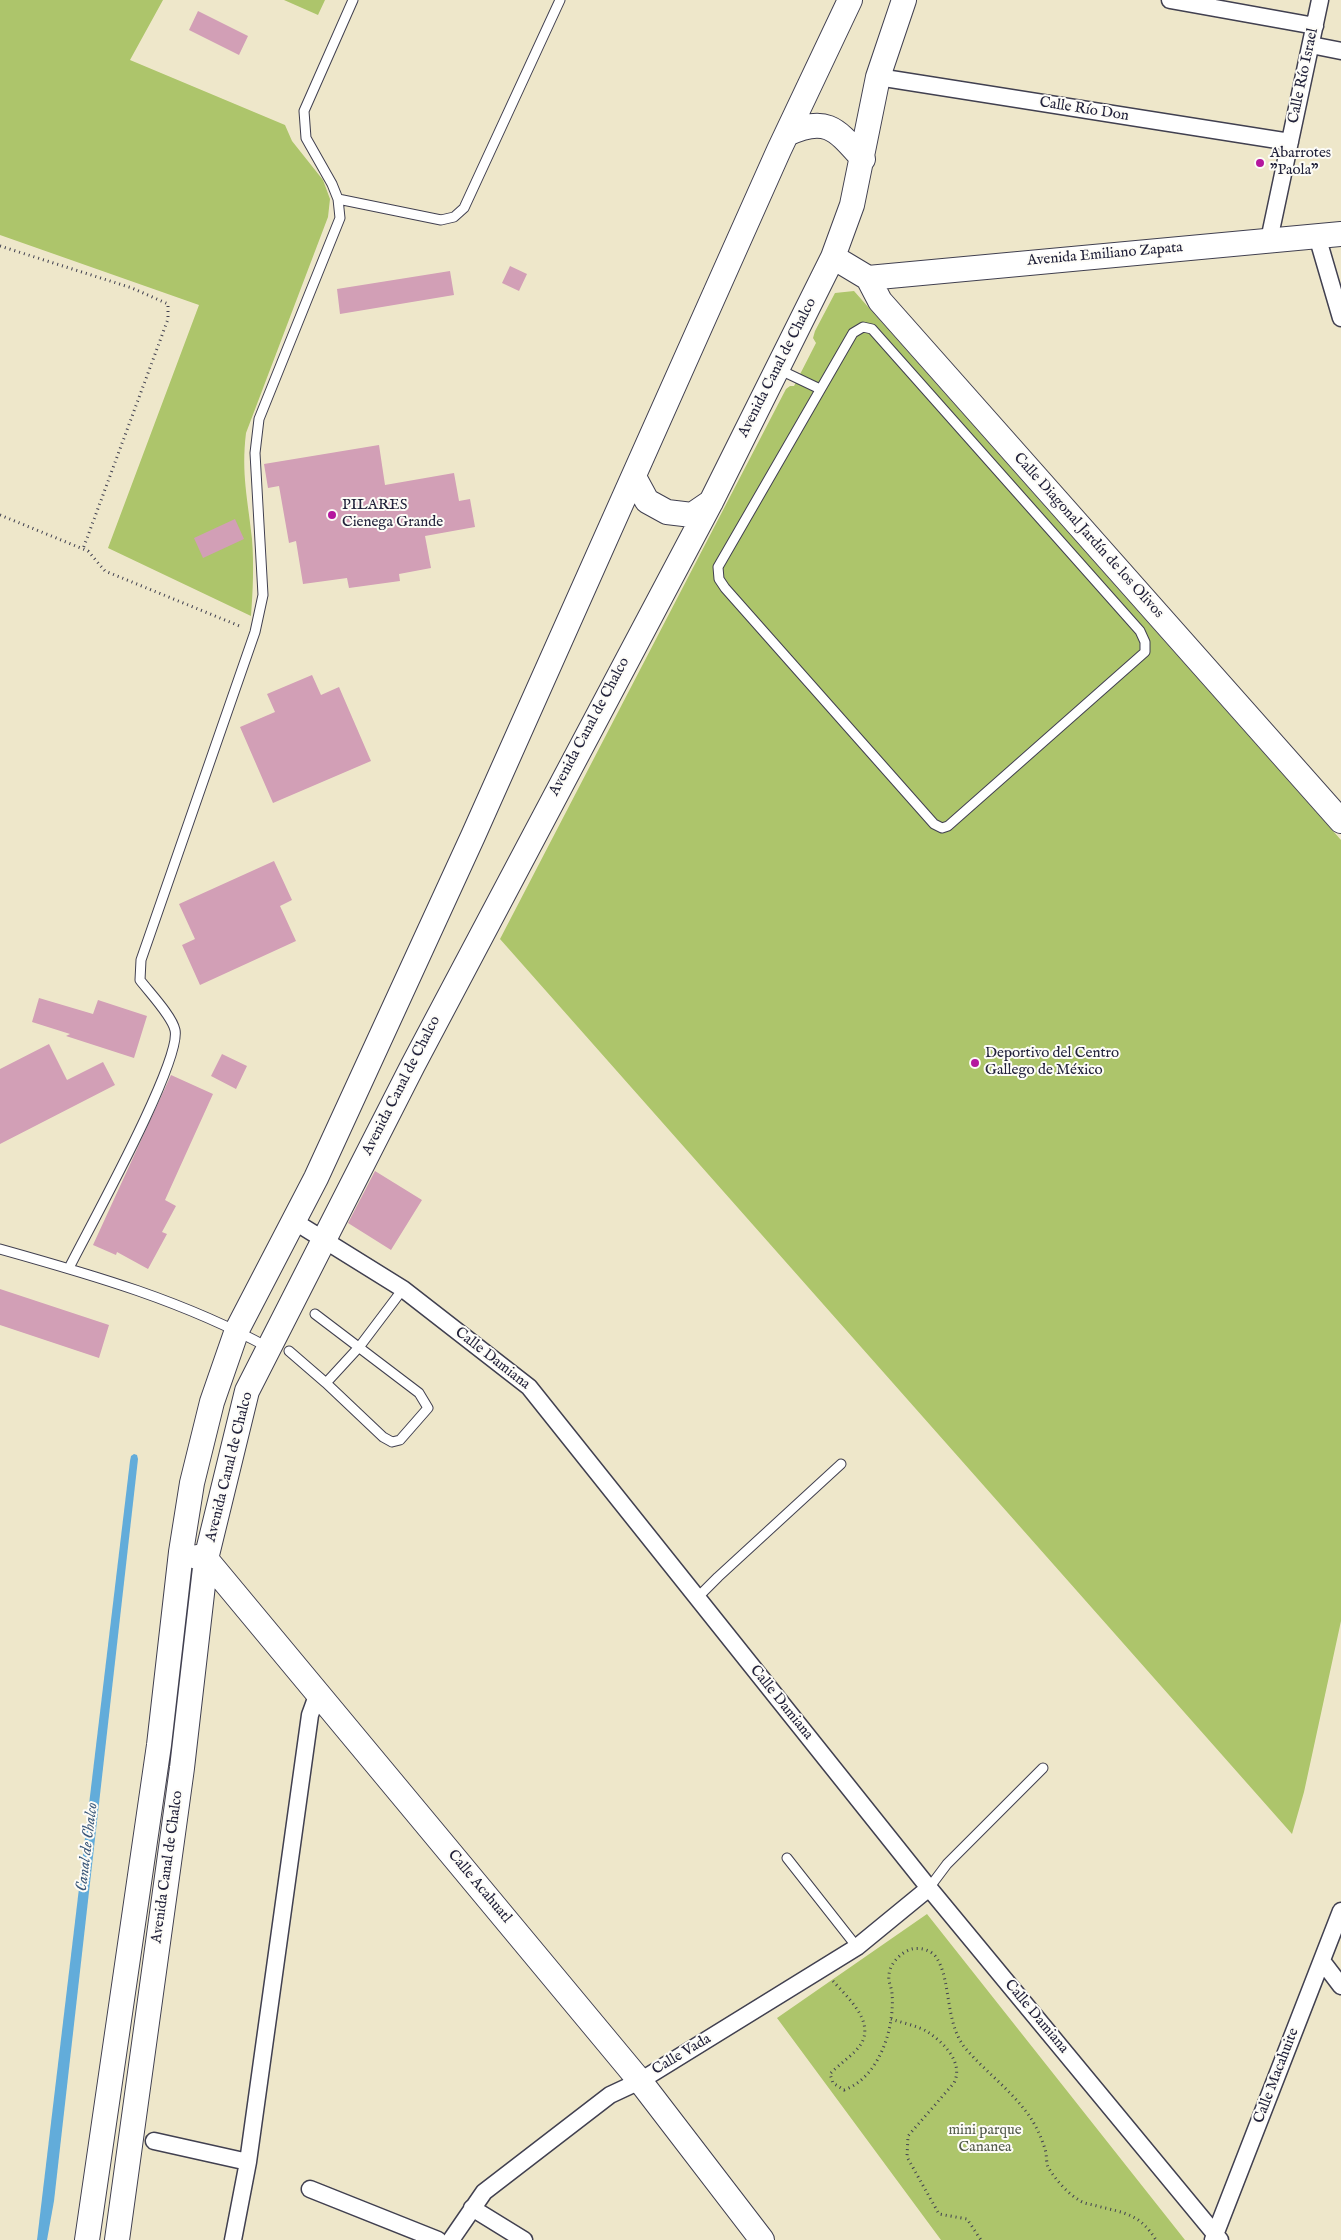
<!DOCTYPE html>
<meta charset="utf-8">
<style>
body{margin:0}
canvas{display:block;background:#eee7ca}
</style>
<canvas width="1341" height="2240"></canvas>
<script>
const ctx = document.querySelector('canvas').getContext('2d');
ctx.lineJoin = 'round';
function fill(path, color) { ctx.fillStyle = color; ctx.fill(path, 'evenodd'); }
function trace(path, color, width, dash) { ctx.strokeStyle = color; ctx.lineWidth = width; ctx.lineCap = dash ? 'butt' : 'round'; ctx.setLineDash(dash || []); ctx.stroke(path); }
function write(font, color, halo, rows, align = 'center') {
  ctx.font = font + ' "IM FELL English",serif'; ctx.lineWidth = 4; ctx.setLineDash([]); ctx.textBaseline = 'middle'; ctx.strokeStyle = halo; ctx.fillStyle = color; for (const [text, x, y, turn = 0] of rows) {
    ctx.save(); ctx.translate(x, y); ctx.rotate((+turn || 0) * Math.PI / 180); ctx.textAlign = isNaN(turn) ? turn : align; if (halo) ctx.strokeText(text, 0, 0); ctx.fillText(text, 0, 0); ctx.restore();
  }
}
fill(new Path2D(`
 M0,0H163L130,60L285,125L292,141L323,180L330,199L328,217L246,433C241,474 248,500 252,539C254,565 253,590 251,616L108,548L199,305L0,235Z
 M284,0H325L318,15Z
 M854,291L1341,840V1621L1304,1792L1292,1834L500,939L786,389L790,386H794L816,343L813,338L815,331L835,293Z
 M927,1914L1185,2240H941L777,2018Z`), '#adc56b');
fill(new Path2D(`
 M134,1454L137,1455L138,1459L54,2201L47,2240H37L130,1461L131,1456Z`), '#62acda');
fill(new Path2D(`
 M198,11L248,36L239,55L189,30Z
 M510,266L527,274L519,291L502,283Z
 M450,271L454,295L340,314L337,289Z
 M379,445L385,485L454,473L459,501L470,499L475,527L425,536L431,568L399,574L400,581L349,588L347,578L303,584L296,541L289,543L279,486L268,488L264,464Z
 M235,519L244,539L203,558L194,538Z
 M312,675L321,695L339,687L371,761L273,803L240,727L275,712L267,694Z
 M274,861L292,900L280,906L296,941L200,985L182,945L195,939L179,904Z
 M39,998L93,1014L98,1000L147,1016L134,1058L66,1036L70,1034L32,1022Z
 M49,1044L67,1080L103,1062L115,1085L0,1144V1069Z
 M222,1054L247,1066L236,1089L211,1076Z
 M171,1075L213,1094L165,1200L176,1206L162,1232L167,1234L148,1269L117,1252L116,1255L93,1245Z
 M375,1171L422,1200L391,1250L348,1223Z
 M0,1289L109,1325L99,1358L0,1325Z`), '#d29fb6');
const lane = new Path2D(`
 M338,199L441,220L454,217L464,208L560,0
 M863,327L872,329L1140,631L1145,642V652L948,826L942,828L934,824L725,588L719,579L718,567L853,333Z
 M778,369L820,389
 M0,1249C93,1275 184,1301 269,1348
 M69,1268C88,1230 182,1061 175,1030C172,1016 149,992 140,980L141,960L255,632L263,595L255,453L259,419L340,218L338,199L332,184L306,138L304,111L353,0
 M315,1314L419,1393L428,1408L400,1440L392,1442L383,1437L326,1383L360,1346L403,1289
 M289,1351L326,1383
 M697,1598L718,1577L841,1464
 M787,1858L857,1947
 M929,1888L947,1864L1043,1768`);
const street = new Path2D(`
 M1170,0L1315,26
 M1311,45L1341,51
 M878,77L1290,142
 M1317,236L1341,318
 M1269,240L1320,0
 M292,1220L403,1289L529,1387L929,1888L1220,2240
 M1322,1961L1341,1986
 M154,2141L248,2162
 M310,2189L438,2240
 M472,2208L524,2240
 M233,2240L248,2162L310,1715L318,1693
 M451,2240L484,2192L610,2095L640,2081L857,1947L929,1888
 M1213,2240L1341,1911`);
const secondary = new Path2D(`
 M787,134C827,115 837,130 863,159
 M833,257L868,278L880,301L1341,821
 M868,278L1341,234
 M634,477L647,501L667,512L692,515L711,502
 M197,1557L206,1559L640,2081L762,2240
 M87,2240L159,1745L181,1552L192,1483L212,1402L237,1330L316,1178L473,836L779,150L850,0
 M117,2240L182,1768L206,1559L247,1391L413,1065L711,502L833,257L852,205L878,77L904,0`);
trace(lane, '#414050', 11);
trace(street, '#414050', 19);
trace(secondary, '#414050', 26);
trace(new Path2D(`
 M0,246L132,288L168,304V319L83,549
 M0,515L88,551L105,571L242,627
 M833,1981C847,1997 875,2021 861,2044C854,2055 839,2064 830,2074L833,2083L844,2090C879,2078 895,2028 892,1994C892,1988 888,1982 889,1976C889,1964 901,1952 912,1949C920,1947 931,1950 936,1957C952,1980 944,2023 966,2049C984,2070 1007,2087 1024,2109C1033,2119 1041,2136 1045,2149C1047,2155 1046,2162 1048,2167C1055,2179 1067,2193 1079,2200C1084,2204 1091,2204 1097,2206C1125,2213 1140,2214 1156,2240
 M891,2019C903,2023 918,2026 928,2032C944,2043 964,2063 954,2083L908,2136L907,2157L939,2214L967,2219L981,2240`), '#414050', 3, [1, 4]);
trace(lane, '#fff', 9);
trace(street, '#fff', 16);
trace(secondary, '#fff', 24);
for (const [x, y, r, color] of [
 [1260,163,5,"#b5179e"],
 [332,515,5,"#b5179e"],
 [975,1063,5,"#b5179e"]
]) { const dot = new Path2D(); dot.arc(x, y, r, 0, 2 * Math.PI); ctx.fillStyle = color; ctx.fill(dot); trace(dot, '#fdfcf7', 2); }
write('15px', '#22223b', '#fdfcf7', [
 ["Calle Río Israel",1304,76,-78],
 ["Calle Río Don",1084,110,9],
 ["Avenida Emiliano Zapata",1105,255,-5],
 ["Avenida Canal de Chalco",778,368,-63],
 ["Calle Diagonal Jardín de los Olivos",1088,536,48],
 ["Avenida Canal de Chalco",590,727,-62],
 ["Avenida Canal de Chalco",402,1086,-63],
 ["Calle Damiana",492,1359,38],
 ["Avenida Canal de Chalco",230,1467,-76],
 ["Calle Damiana",781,1703,51],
 ["Avenida Canal de Chalco",168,1867,-82],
 ["Calle Acahuatl",479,1887,50],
 ["Calle Damiana",1036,2017,50],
 ["Calle Vada",682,2055,-31],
 ["Calle Macahuite",1277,2076,-69]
]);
write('15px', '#22223b', '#fdfcf7', [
 ["Abarrotes",1270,154],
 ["\"Paola\"",1270,171],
 ["PILARES",342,506],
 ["Cienega Grande",342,523],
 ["Deportivo del Centro",985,1054],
 ["Gallego de México",985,1071]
], 'left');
write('15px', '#535b4c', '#fdfcf7', [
 ["mini parque",985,2131],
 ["Cananea",985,2148]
]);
write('italic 16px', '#3c597b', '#fdfcf7', [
 ["Canal de Chalco",88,1847,-83]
]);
</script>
